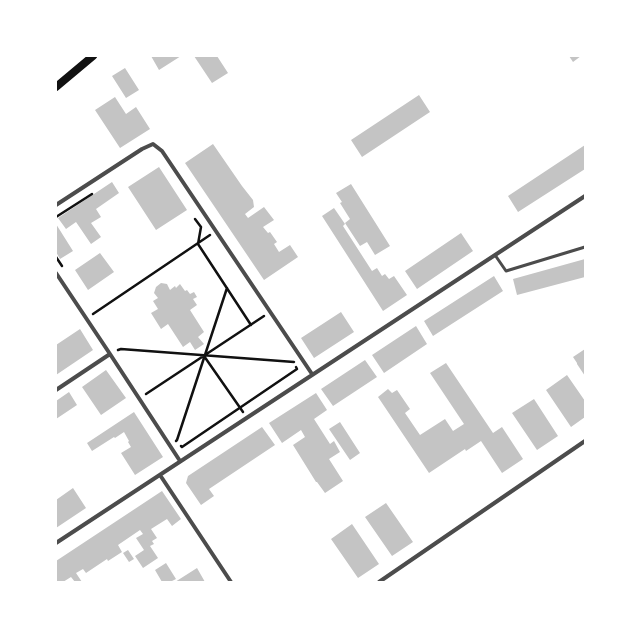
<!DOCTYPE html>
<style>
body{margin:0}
#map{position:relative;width:641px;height:638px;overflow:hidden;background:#fff;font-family:"Zilla Slab",serif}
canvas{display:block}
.frame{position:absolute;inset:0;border:57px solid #fff;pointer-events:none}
</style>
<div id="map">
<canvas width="641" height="638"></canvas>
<div class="frame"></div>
</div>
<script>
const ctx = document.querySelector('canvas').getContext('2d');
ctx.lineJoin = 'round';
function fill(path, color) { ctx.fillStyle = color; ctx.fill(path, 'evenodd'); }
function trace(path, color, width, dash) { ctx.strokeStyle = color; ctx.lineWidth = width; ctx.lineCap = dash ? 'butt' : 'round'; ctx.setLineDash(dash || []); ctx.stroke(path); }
fill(new Path2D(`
 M151,56H181L159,70Z
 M194,56H217L228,73L212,83Z
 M569,56H581L573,62Z
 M125,68L139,90L126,98L112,76Z
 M419,95L430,112L362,157L351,140Z
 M115,97L126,114L136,107L150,129L120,148L95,110Z
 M213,144L242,186L253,200L254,207L245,214L248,218L264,207L274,220L263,227L268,233L270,232L277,242L274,244L279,252L290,245L298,257L264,280L185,163Z
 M585,145V169L518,212L508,196Z
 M159,167L187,210L156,230L128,187Z
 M112,182L119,193L96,209L101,217L91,223L101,237L91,244L76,222L66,229L58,218Z
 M351,184L390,246L375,255L367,242L360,246L345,223L350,219L340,203L342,202L336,193Z
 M334,208L345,224L343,226L372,271L377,268L382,276L385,274L389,279L394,276L407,295L383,311L322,216Z
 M56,224L73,251L60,259L56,252Z
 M461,233L473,251L417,289L405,271Z
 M100,253L114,272L88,290L75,270Z
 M585,259V277L517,295L513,279Z
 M494,276L503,291L433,336L424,321Z
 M161,283L167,284L170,290L175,286L176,288L180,284L185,291L187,290L190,294L194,292L197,297L193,299L197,305L190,310L204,332L198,337L204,344L195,350L190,342L183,347L168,324L161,329L151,313L158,309L153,301L158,298L154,293L156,287Z
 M341,312L354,332L314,358L301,338Z
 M416,326L427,344L384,373L372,355Z
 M80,329L93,350L56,375V345Z
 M585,349V376L577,364V363L573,357Z
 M365,360L377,377L333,406L321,389Z
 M446,363L493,433L502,427L523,459L502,473L481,441L466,451L465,449L429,473L378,397L388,389L392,393L397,390L410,409L405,413L420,435L445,419L453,431L464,424L430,373Z
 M106,370L126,398L101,415L82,387Z
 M567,375L585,401V417L571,427L546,390Z
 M69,392L77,405L56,419V401Z
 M316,393L327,410L314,419L330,444L334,441L340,452L329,459L343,481L325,493L317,482H316L293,445L305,437L301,430L282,443L269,423Z
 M534,399L558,436L537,450L512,413Z
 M134,412L163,457L135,475L121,453L131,447L128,442L129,441L124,432L115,438L114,437L92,451L87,443Z
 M340,422L360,453L350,460L329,429Z
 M262,427L275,445L209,489L214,496L201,505L186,483L188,476Z
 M73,488L86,508L56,528V500Z
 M162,491L181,519L172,526L167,519L151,529L157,538L152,541L154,544L150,546L158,558L143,568L135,556L144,550L136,538L143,534L140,530L118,545L122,552L108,561L107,559L86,573L83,569L76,573L82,582H75L71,577L63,582H56V561Z
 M386,503L413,542L392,556L365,517Z
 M352,524L379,564L358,578L331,539Z
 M128,550L134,559L129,562L123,553Z
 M166,563L176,579L170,582H162L155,570Z
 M197,568L205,582H175Z`), '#c4c4c4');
trace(new Path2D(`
 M56,217L92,194
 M195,219L201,227L198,244L251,325
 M56,257L62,266
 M93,314L210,235
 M118,350L121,349L294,362
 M204,356L243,412
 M146,394L264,316
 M176,441L177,440L227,288
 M181,446L182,447L297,369L296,367`), '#111', 2.5);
trace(new Path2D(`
 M495,255L506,271L585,247`), '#4c4c4c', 3);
trace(new Path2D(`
 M56,205L142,149L153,144L162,151L312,374
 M56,273L110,354L180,461
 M56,390L110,354
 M160,475L231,582
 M56,543L585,196
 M379,582L585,441`), '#4c4c4c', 4);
trace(new Path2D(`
 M56,87L93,56`), '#111', 8);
</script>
